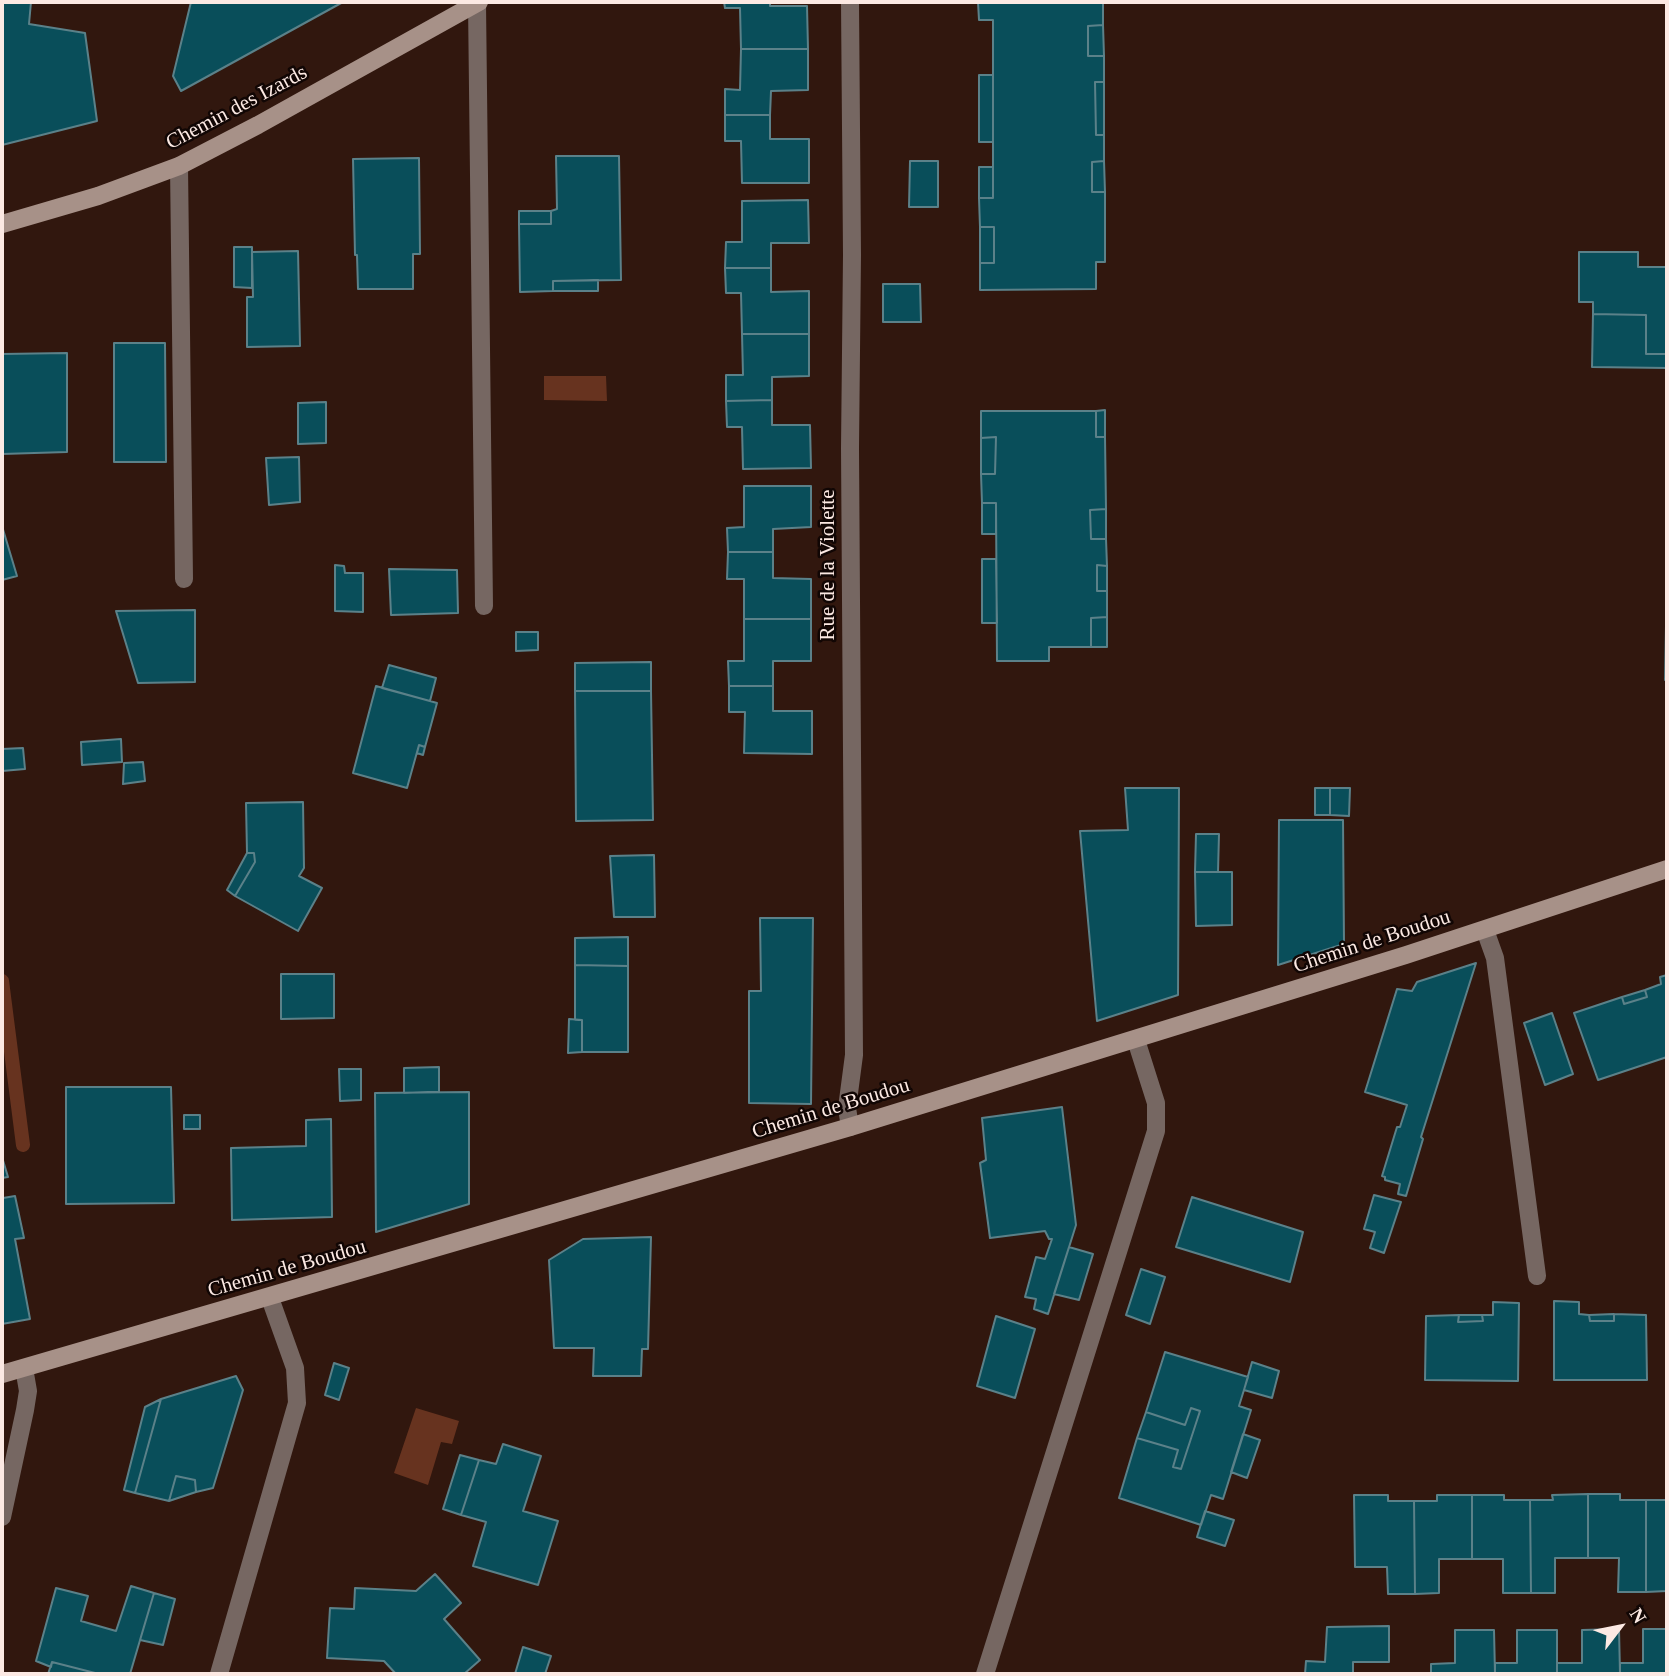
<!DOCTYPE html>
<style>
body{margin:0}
#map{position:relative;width:1669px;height:1676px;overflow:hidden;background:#31170e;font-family:Georgia,serif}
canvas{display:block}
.frame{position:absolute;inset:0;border:4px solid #fce9e3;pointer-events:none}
.north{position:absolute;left:1585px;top:1592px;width:70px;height:70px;-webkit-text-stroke:5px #110604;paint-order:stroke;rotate:58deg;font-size:19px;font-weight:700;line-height:28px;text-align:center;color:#fce9e3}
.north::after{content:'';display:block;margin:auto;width:24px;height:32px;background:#fce9e3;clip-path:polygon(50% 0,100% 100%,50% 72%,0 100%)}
</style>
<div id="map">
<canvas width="1669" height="1676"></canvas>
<div class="frame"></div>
<div class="north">N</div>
</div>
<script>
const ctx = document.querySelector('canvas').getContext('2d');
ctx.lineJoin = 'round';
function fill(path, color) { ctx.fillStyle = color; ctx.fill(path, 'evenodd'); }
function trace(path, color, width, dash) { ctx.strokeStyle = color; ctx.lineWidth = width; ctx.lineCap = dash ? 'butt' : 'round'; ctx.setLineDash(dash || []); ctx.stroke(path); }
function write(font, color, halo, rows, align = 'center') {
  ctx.font = font + ' Georgia,serif'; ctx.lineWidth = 5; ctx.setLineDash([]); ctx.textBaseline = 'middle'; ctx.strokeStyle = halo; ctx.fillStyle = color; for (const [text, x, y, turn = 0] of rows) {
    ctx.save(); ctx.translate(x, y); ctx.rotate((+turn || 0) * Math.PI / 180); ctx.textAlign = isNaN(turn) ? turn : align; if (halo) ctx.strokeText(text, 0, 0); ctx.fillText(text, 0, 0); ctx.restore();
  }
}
fill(new Path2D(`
 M544,376H606L607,401L544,400Z
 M416,1408L459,1421L452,1444L441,1442L428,1485L394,1473Z`), '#67331f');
trace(new Path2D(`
 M2,981L23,1145`), '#67331f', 14);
const building = new Path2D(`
 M2,2H31L29,24L85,33L97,121L2,145Z
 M191,2H343L181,91L173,76Z
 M724,2H770V6H807L808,49H741L740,8H725Z
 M978,2H1103V25L1088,26V56H1104V82H1095L1096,135H1104V161L1092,162V192H1105V262H1096V289L980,290V263H994V227H980L979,198H993V20H979Z
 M1103,25L1104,56H1088V26Z
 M741,49H808V90L771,91L770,115H725V89L740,90Z
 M979,75H993V142H979Z
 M1095,82H1104V135H1096Z
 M725,115H770V139H809V183H742L741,141H725Z
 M556,156H619L621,280L553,281V291L520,292L519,224H551V211L557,209Z
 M419,158L420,254H413V289H358L357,255H355L353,159Z
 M910,161H938V207H909Z
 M1104,161L1105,192H1092V162Z
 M979,167H993V198H979Z
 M808,200L809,243H771V268H725L726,242H742V201Z
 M519,211H551V224H519Z
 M980,227H994V263H980Z
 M234,247H252V288L234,287Z
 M298,251L300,346L247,347V297H253L252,252Z
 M1579,252H1638V267H1667V354H1646V315L1593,314V302H1579Z
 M725,268H771V292L809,291V334H742L741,293H726Z
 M598,280V291H553V281Z
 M883,284H920L921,322H883Z
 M1593,314L1646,315V354H1667V368L1592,367Z
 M742,334H809V376L772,377V400L726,401V375H743Z
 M114,343H165L166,462H114Z
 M67,353V452L2,454V354Z
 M772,400V425H810L811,468L743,469L742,427H727L726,401Z
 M326,402V443L298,444V403Z
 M1105,410V437H1096V411Z
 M981,411H1096V437H1105L1106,509L1090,510L1091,539H1106L1107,566L1097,565V591H1107V617L1091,618V647H1049V661H997L996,503H982L981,474H995L996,437L981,438Z
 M996,437L995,474H981V438Z
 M299,457L300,502L269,505L266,458Z
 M744,486H811V527L773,529V552H728L727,528L744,527Z
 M982,503H996V534H982Z
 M1106,509V539H1091L1090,510Z
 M2,526L17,576L2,580Z
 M728,552H773V578L811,579V619H744V579H727Z
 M982,559H996L997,623H982Z
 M335,565L344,566L345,573H363V612L335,611Z
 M1097,565L1107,566V591H1097Z
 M389,569L457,570L458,613L391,615Z
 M195,610V682L138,683L116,611Z
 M1107,617V647H1091V618Z
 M744,619H811V661H773V686H729L728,661H744Z
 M1666,626H1667V680H1665Z
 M516,632H538V650L516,651Z
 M651,662V691H575V663Z
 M389,665L436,678L430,701L382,688Z
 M376,686L437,703L425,747L419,745L407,788L353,773Z
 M729,686H773V711H812V754L744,753L745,712H729Z
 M575,691H651L653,820L576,821Z
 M121,739L122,762L82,765L81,742Z
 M419,745L425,747L423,755L417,753Z
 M23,748L25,769L2,771V749Z
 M143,762L145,781L123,784L124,763Z
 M1125,788H1179L1178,995L1097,1021L1080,831L1128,830Z
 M1315,788H1330V815H1315Z
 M1330,788H1350L1349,816L1330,815Z
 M303,802L304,868L299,876L322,888L298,931L235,896L255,862L254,853H247L246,803Z
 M1279,820H1343L1344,944L1278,965Z
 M1196,834H1219L1218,872H1195Z
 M247,853H254L255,862L235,896L227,890Z
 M654,855L655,917H614L610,856Z
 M1195,872H1232V925L1196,926Z
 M760,918H813L811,1104L749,1103V991H761Z
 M628,937V966L575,965V938Z
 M1476,963L1421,1137L1423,1139L1406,1196L1398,1194L1400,1184L1385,1180V1177L1382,1176L1397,1127H1400L1407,1105L1365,1092L1397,989L1412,991L1417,982Z
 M575,965L628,966V1052H582V1020H575Z
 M281,974H334V1018L281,1019Z
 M1667,975V1057L1598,1080L1574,1013L1622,997L1624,1004L1647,997L1645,990L1661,984L1660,977Z
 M1645,990L1647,997L1624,1004L1622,997Z
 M1552,1013L1573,1074L1545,1085L1524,1023Z
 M569,1019L582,1020V1052L568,1053Z
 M439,1067V1092L404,1093V1068Z
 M339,1069H361V1100L340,1101Z
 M66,1087H171L174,1203L66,1204Z
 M469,1092V1204L376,1232L375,1093Z
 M1062,1107L1076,1225L1048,1314L1034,1309L1036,1299L1025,1297L1036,1257L1045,1259L1052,1239H1049L1045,1231L990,1238L980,1163L986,1160L982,1118Z
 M184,1115H200V1129H184Z
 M331,1119L332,1217L232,1220L231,1148L306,1146V1120Z
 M2,1157L8,1177L2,1178Z
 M2,1194L3,1198L15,1196L24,1238L15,1239L30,1319L2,1324Z
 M1374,1195L1401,1202L1384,1253L1370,1248L1375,1232L1364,1229Z
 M1192,1197L1303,1232L1290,1282L1176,1247Z
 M651,1237L648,1349H642L641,1376H593L594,1348H554L549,1260L583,1239Z
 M1069,1247L1093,1254L1079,1300L1054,1294Z
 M1141,1269L1165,1277L1150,1324L1126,1315Z
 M1554,1301L1579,1302V1314L1589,1315L1590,1321H1614V1314L1646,1315L1647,1380H1554Z
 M1493,1302L1519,1303L1518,1381L1425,1380L1426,1316L1459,1315L1458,1322L1483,1321L1482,1315H1493Z
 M1614,1314V1321H1590L1589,1315Z
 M1459,1315H1482L1483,1321L1458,1322Z
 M996,1316L1035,1329L1015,1398L977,1386Z
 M1165,1352L1248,1377L1239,1406L1251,1410L1223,1499L1211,1495L1201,1525L1119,1498L1137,1438L1178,1450L1173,1467L1181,1469L1200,1411L1191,1408L1185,1425L1146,1412Z
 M1252,1362L1279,1371L1272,1398L1244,1390Z
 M334,1363L349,1368L339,1400L325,1395Z
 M236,1376L243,1390L213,1488L196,1492L195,1480L176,1476L169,1501L135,1493L161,1399Z
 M161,1399L135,1493L124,1490L145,1407Z
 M1191,1408L1200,1411L1181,1469L1173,1467L1178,1450L1137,1438L1146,1412L1185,1425Z
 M1243,1434L1260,1440L1247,1478L1231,1472Z
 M503,1444L541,1456L523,1511L558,1521L538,1585L473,1566L486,1522L461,1515L479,1460L496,1464Z
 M460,1455L479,1460L461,1515L443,1509Z
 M176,1476L195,1480L196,1492L169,1501Z
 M1588,1494H1620V1500H1646V1592H1618L1619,1558H1588Z
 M1588,1494V1558H1555V1593H1531L1530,1500H1553L1552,1495Z
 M1354,1495H1388V1501H1414L1415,1594H1388L1387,1567H1355Z
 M1437,1495H1472V1559H1439V1593L1415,1594L1414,1501H1437Z
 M1472,1495H1504V1500H1530L1531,1593H1503V1559H1472Z
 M1646,1500H1667V1591L1646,1592Z
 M1205,1511L1234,1520L1225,1546L1197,1537Z
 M435,1574L461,1603L444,1619L480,1660L464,1674H396L384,1661L327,1658L330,1608L354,1609L355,1588L416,1591Z
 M131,1586L154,1593L130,1674H99L52,1662L51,1667L36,1661L56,1588L88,1596L81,1621L116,1631Z
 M154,1593L175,1599L163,1645L140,1640Z
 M1389,1626V1662H1353V1674H1305L1306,1661L1325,1662L1327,1627Z
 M1619,1629L1620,1674H1557V1663H1582V1630Z
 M1643,1629H1667V1674H1620V1663H1643Z
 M1455,1630H1494L1495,1674H1431V1664L1455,1663Z
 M1517,1630H1557V1674H1495V1663H1517Z
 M523,1647L551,1656L545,1674H515Z
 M52,1662L99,1674H48Z`);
fill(building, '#094e5a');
trace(building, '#5b8189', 2);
trace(new Path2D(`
 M1485,930L1495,958L1537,1276
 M219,1674L297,1403L295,1368L270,1298
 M985,1674L1156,1131V1103L1136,1040`), '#766762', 18);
trace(new Path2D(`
 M850,2L852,255L850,448L854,1055L847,1108L850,1127
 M477,3L484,606
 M179,166L184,579
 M2,1517L25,1410L28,1391L24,1368`), '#766762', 18);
trace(new Path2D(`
 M2,224L98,196L179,166L258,125L479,2
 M2,1374L850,1127L1406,955L1667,869`), '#a79188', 18);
write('21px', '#fce9e3', '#110604', [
 ["Chemin des Izards",237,108,-28],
 ["Rue de la Violette",828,565,-90],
 ["Chemin de Boudou",1372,942,-18],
 ["Chemin de Boudou",831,1109,-17],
 ["Chemin de Boudou",287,1269,-16]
]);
</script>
